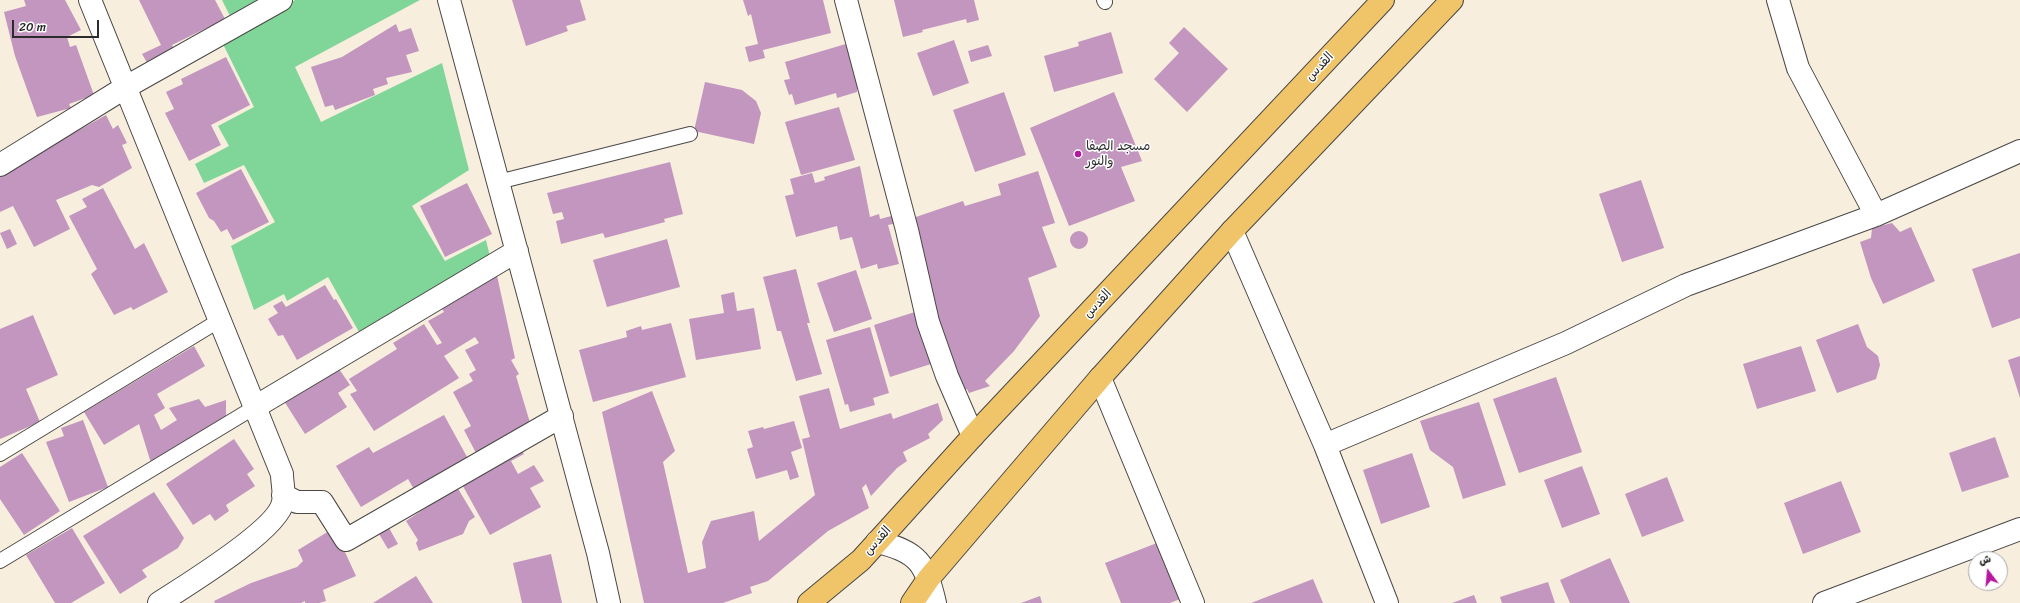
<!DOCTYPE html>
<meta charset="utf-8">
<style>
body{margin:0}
#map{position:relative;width:2020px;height:603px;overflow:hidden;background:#f7eedd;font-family:Sriracha,"Playpen Sans Arabic",sans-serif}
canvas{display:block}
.north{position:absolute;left:1968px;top:551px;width:40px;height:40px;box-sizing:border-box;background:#fff;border:1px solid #aaa;border-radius:50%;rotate:344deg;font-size:11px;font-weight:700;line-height:16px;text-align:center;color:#2b2b2b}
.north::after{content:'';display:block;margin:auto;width:14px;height:18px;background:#b5179e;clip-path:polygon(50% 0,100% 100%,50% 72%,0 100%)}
.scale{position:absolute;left:12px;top:20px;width:87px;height:18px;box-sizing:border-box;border:2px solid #2b2b2b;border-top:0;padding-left:5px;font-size:12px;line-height:14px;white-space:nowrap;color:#2b2b2b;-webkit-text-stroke:3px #fff;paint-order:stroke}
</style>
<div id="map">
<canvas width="2020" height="603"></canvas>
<div class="north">ش</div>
<div class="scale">20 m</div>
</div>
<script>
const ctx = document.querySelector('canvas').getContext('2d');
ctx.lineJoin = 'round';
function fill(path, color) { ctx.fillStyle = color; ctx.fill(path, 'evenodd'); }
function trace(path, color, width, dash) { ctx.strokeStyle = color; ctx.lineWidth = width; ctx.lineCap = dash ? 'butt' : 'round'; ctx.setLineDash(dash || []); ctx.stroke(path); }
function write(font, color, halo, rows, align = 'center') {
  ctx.font = font + ' Sriracha,"Playpen Sans Arabic",sans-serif'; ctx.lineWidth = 3; ctx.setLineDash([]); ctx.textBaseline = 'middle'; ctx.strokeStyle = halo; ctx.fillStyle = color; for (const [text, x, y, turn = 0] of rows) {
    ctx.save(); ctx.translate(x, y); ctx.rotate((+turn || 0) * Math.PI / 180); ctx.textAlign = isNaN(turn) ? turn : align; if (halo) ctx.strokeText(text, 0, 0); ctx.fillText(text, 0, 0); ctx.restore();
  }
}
fill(new Path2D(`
 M222,0H262L230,16Z
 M295,0H420L295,67L321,122L442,63L469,170L412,206L445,261L486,240L491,261L363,339L328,277L287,301L284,294L254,310L231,246L275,222L244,165L204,183L195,164L229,146L218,126L254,107L222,42Z`), '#80d699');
fill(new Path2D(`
 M24,0H65L81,30L67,37L70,47L76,45L94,95L69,104L71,108L37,117L15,56L4,12L26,6Z
 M139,0H215L225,19L172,45L176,53L149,66L142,54L161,45Z
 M512,0H580L586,20L566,26L568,31L526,46Z
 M743,0H823L831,33L763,50L765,58L749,62L745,47L758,44L751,14L748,16Z
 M894,0H974L979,20L967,23L966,19L922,30L923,32L903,37Z
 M396,24L399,32L411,28L419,51L406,55L412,72L386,78L388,84L373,89L375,95L335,110L333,105L325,107L311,67L342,57Z
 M1184,27L1228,69L1187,112L1154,79L1179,53L1169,43Z
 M1111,32L1123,73L1054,92L1044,56L1079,46L1078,42Z
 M954,40L969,83L933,96L917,53Z
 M849,43L862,87L857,89V92L837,98L836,93L795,105L792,94L789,95L784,80L790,79L785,62Z
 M988,45L992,56L971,62L968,51Z
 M226,57L250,105L211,125L221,145L189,161L165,113L174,109L166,92L183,84L181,79Z
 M705,82L742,90L756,101L761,113L754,144L694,131Z
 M1004,92L1026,155L975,172L953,110Z
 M1114,92L1142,161L1121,167L1135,201L1069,226L1030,128Z
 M839,107L855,160L801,175L785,122Z
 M106,115L113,129L118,125L127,143L122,145L132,168L99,187L92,185L56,200L70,229L34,247L13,206L0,212V174Z
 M670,162L683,214L664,219L665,222L605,238L603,233L561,244L556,221L564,219L562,212L553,214L547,193Z
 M860,166L870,217L879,214L880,219L895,215L897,223L888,225L899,264L878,269L877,264L861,269L852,237L840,240L837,226L796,237L785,196L794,194L790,179L812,173L815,183L825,180L824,177Z
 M241,169L269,222L233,240L227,229L221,232L214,221L209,218L196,193Z
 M1038,171L1055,223L1042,227L1057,267L1028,278L1040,316L1014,351L985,381L990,386L969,393L967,389L960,392L927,283L930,281L907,220L963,201L965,206L1001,195L998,184Z
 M1641,180L1664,248L1622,262L1599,194Z
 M467,183L492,234L445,257L420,206Z
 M103,188L135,249L144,243L168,292L133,310L131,307L114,315L91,274L97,269L69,216L87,207L82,199Z
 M1892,223L1900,232L1911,227L1935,281L1883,304L1871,278L1860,242L1871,238L1872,228Z
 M10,229L17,244L7,249L0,233Z
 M1070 240a9 9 0 1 1 18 0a9 9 0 1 1-18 0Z
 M667,239L680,287L607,307L593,260Z
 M2020,253V318L1992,328L1972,269Z
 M796,269L810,323H807L822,374L796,381L781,331H777L763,277Z
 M856,270L872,319L834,332L817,283Z
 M496,271L515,358L511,360L519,374L516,376L531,426L476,453L464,430L471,426L453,392L473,381L469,374L476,370L465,350L479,343L475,337L444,356L459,378L374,431L350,394L357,391L349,379L397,349L393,343L424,324L437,345L442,343L428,321L444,312L439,304Z
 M325,285L334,300L336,299L353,328L297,360L283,335L278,336L268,319L278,313L273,306L282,301L286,307Z
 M734,292L737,311L754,308L761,349L696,360L689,319L724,313L721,295Z
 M918,311L934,363L890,377L874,325Z
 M33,315L58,375L26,389L40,422L0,439V329Z
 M671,323L686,377L593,402L579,350L627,337L626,331L641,326L642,330Z
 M1858,324L1867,347L1878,356L1880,365L1876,379L1837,393L1816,340Z
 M870,327L889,393L873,398L875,405L850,412L848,404L845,405L826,340Z
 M194,346L205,366L157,394L165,408L154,415L161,430L177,420L169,408L199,399L205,407L226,400V418L151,463L139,424L104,445L84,412Z
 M1801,346L1816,391L1757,409L1743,364Z
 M2020,356V398L2008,360Z
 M337,366L350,385L338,393L347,407L305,434L284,401Z
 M1556,377L1582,452L1519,473L1493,399Z
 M829,388L840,429L891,413L893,419L938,403L943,420L928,434L930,438L903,452L907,461L897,468L871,496L866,484L862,488L869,508L828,531L768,581L750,587L752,593L723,603H644L602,412L652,391L675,451L663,462L688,573L706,568L702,542L711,521L754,511L759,541L815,495L802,439L810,437L799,396Z
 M1479,402L1506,485L1463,499L1453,467L1430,450L1420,421Z
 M444,415L472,466L418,496L408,479L361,507L336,466L369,447L373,453Z
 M83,420L108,487L69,502L46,442L64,436L61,428Z
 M794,421L802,448L791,452L799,477L790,480L787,470L756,479L747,449L753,447L748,431L763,427L764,429Z
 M1995,437L2009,477L1962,492L1949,453Z
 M234,439L254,469L247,474L255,486L226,505L229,511L215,521L210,514L193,525L166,484Z
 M519,446L524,454L511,461L518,474L534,465L544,481L530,488L541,507L490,535L459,479Z
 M22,453L60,511L24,535L0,499V467Z
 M1412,453L1430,507L1381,524L1363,470Z
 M1582,466L1600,514L1562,528L1544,480Z
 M1667,477L1684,521L1642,537L1625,494Z
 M1841,481L1861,532L1803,554L1784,503Z
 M457,487L475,517L469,521L463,534L419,551L416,543L418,540L406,521Z
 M154,492L184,538L178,548L142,570L147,577L120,594L83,536Z
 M72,528L105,583L71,603H55L26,555Z
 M334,528L356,576L323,590L326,601L319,603H305V601L301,603H215L214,601L251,583L297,567L303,561L298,550Z
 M389,528L398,544L388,549L379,534Z
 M1157,543L1180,599L1170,603H1121L1105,563Z
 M551,554L562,603H522L513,563Z
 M1610,558L1630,603H1570L1560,580Z
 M416,576L433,603H373Z
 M1313,579L1323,603H1251Z
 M1548,582L1555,603H1502L1500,597Z
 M1474,595L1477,603H1452Z
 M1040,596L1042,603H1021Z`), '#c296be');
const service = new Path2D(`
 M1104,0L1105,2
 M498,182L690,134
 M0,454L220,320
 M0,561L255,407`);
const minor = new Path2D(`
 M90,0L282,474C282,483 285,493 283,502C278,530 185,586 159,603
 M449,0L598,553L609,603
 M846,0L907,230L928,322L947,376L973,436
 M1778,0L1798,68L1876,215
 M0,165L126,87L281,0
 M1232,231L1325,445L1387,603
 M1100,378L1193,603
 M255,407L517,251
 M1325,445L1566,343L1686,285L1876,215L2020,151
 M283,495L297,502H322L346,540L562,416
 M877,542C918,551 926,564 935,603
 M1824,603L2020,529`);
const primary = new Path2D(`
 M809,603L861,560L973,436L1383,0
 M912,603L929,578L1100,378L1232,231L1452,0`);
trace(service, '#4a4846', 16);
trace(minor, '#4a4846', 24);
trace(primary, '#4a4846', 24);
trace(service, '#fff', 14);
trace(minor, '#fff', 22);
trace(primary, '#f0c469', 22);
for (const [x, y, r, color] of [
 [1078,154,4,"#b5179e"]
]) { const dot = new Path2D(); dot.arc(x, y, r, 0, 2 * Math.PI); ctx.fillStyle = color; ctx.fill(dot); trace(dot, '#fff', 1.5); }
write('13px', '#2b2b2b', '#fff', [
 ["القدس",1320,67,-47],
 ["القدس",1098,304,-47],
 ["القدس",878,541,-48]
]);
write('13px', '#2b2b2b', '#fff', [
 ["مسجد الصفا",1086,147],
 ["والنور",1086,162]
], 'left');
</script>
